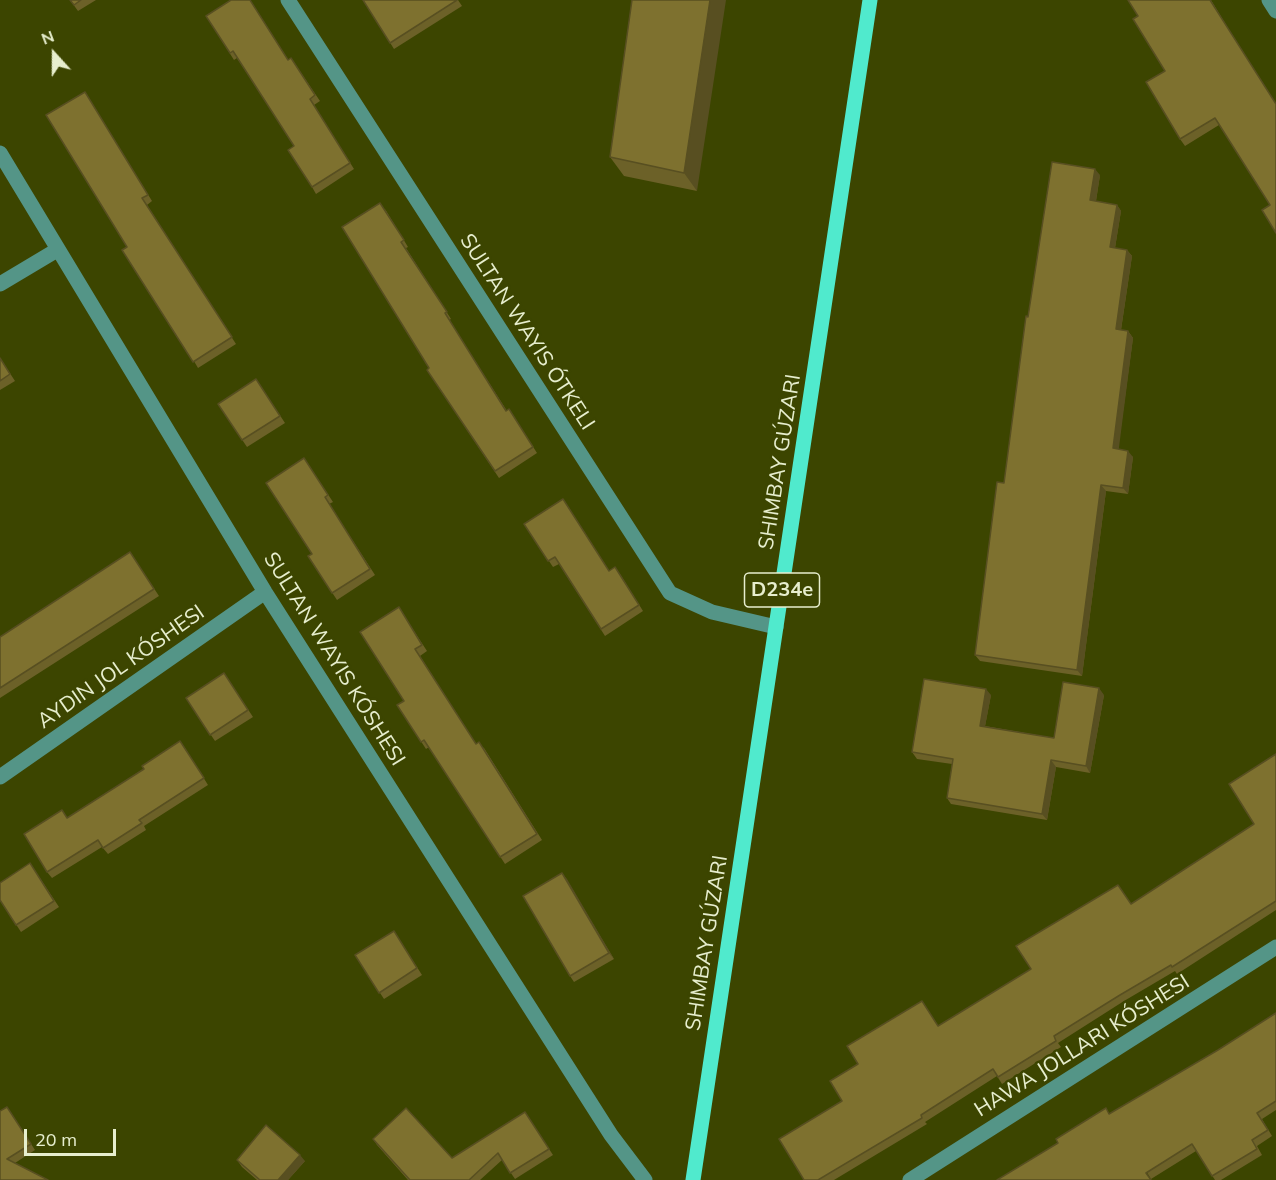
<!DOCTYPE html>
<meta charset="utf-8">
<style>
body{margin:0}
#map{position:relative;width:1276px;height:1180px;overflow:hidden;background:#3c4500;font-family:Mulish,sans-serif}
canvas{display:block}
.north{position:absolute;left:24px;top:24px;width:60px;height:60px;-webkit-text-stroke:4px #3c4500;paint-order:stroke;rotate:339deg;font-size:16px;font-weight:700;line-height:24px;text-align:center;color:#e7eece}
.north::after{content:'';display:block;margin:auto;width:21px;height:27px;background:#e7eece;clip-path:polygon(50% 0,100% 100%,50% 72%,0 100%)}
.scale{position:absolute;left:24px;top:1129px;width:92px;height:27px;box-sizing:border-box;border:3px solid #e7eece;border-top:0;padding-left:8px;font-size:18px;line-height:21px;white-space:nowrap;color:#e7eece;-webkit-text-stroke:4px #3c4500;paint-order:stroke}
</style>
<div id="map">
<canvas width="1276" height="1180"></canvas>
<div class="north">N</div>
<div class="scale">20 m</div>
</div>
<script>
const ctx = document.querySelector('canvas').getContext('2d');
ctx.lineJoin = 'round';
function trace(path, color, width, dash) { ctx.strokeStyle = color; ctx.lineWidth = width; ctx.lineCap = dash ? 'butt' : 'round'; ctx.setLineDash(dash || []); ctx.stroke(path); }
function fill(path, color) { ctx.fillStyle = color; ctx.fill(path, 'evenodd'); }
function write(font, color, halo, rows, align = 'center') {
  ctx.font = font + ' Mulish,sans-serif'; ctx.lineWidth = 5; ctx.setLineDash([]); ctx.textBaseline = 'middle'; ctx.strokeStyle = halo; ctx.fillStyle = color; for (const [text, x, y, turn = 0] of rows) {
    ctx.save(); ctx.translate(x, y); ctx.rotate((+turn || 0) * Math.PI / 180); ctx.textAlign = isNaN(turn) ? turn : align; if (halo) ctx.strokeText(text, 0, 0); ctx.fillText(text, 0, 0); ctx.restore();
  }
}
trace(new Path2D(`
 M288,0L670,593L712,612L776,627
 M1269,0L1276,11
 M0,153L265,592L611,1135L645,1180
 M0,284L57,250
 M0,777L265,592
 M910,1180L1276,947`), '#549587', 15);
trace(new Path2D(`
 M693,1180L870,0`), '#50eacd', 15);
fill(new Path2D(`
 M70,0H96L78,11Z
 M363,0H458L462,6L394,49Z
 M632,0L697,191L624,176L610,157Z
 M1128,0H1211L1234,38L1270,205L1219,125L1185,146L1180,139L1165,71L1138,16Z
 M206,16L289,60L291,58L320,101L314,105L354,169L316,194L312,187L294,146L237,58L234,60Z
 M85,92L152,201L147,205L236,344L198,368L127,247Z
 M1100,175L1096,201L1117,205L1121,211L1115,248L1127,250L1132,256L1121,330L1128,331L1133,338L1118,449L1133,457L1128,494L1106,491L1082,676L980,661L975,655L1004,483L1028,317Z
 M385,209L408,247L406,248L451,319L449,320L507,411L509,409L537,453L499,478L427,370L429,368Z
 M0,358L15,381L0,390Z
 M256,379L285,423L247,447L218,404Z
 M304,458L333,502L329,504L375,575L337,600L308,556L312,554Z
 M524,524L609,571L620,574L643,611L605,636L559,564L553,567Z
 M130,552L159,596L0,698V637Z
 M403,614L427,651L420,656L476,744L484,748L542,840L505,864L429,747L426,749L397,705L404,701Z
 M224,673L253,717L215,741L186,698Z
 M991,695L985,726L1054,738L1104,695L1090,773L1056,767L1047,820L951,804L947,798L952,764L917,759L912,752Z
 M185,748L208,785L144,826L146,830L108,854L102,847L52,878L47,872L68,818Z
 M1276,754V910L1177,974L1175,971L1124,1001L1058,1043L1061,1047L1002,1084L997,1076L925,1122L927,1124L834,1180H804L842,1101L858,1064L939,1026L1031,969L1254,824Z
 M30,863L59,907L21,932L0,900Z
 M562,873L614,959L574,982L570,976Z
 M394,931L422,975L384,999L355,955Z
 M1276,1013V1110L1262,1119L1272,1136L1257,1146L1262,1155L1221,1180H1215L1196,1151L1151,1179L1110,1114L1218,1050Z
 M7,1107L35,1150L15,1163L0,1180Z
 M525,1112L553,1155L515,1179L502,1160L480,1180H408L377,1145L373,1139L452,1158Z
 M237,1160L305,1161L288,1180H257L242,1167Z`), '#6c6128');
fill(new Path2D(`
 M710,0H726L697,191L684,173Z
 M1095,169L1100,175L1095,207L1090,200Z
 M1117,205L1121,211L1114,254L1110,247Z
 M1127,250L1132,256L1120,336L1116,329Z
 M1128,331L1133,338L1118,455L1113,448Z
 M1128,451L1133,457L1128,494L1123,488Z
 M1101,485L1106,491L1082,676L1077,670Z
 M1099,688L1104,695L1090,773L1086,766Z
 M986,689L991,695L984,732L980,726Z
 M1051,760L1056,767L1047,820L1042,814Z
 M562,873L567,879L614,959L609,953Z
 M300,1155L305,1161L288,1180H278Z`), '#584f21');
const building = new Path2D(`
 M70,0H81L74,5Z
 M231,0H250L288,60L291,58L315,95L310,99L350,163L312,187L288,150L294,146L233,51L230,53L206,16Z
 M363,0H457L390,43Z
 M632,0H710L684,173L610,157Z
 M1128,0H1210L1276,104V233L1262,210L1270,205L1215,118L1180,139L1146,82L1165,71L1133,19L1138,16Z
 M85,92L148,195L142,198L232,337L193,362L122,250L127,247L46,115Z
 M1052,162L1095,169L1090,200L1117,205L1110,247L1127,250L1116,329L1128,331L1113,448L1128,451L1123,488L1101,485L1077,670L975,655L997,482L1004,483L1026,316L1028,317Z
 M380,203L404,240L401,242L447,312L445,313L506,411L509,409L533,447L495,471L427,370L429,368L342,227Z
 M0,358L10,374L0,381Z
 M256,379L280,416L242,440L218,404Z
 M304,458L328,495L325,497L370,569L332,593L308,556L312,554L266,483Z
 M563,499L609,571L615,567L639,605L601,629L555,557L548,561L524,524Z
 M130,552L154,589L0,688V637Z
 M399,607L422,645L415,649L476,744L479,742L537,834L500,857L424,740L421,742L397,705L404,701L360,632Z
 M224,673L248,710L210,735L186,698Z
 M924,679L986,689L980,726L1054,738L1063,682L1099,688L1086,766L1051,760L1042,814L947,798L953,759L912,752Z
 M180,741L204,778L139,820L142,823L103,848L98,840L47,872L24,834L62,810L67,818L144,769L142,766Z
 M1276,754V901L1172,967L1171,965L1120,995L1054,1036L1056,1041L998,1077L993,1069L921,1115L922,1118L818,1180H804L779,1139L842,1101L830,1081L858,1064L847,1046L922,1001L938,1026L1031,969L1016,946L1118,885L1131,904L1254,824L1229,784Z
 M30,863L54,901L16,925L0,900V883Z
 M562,873L609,953L570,976L523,896Z
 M394,931L417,968L379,993L355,955Z
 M1276,1013V1101L1257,1113L1268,1130L1252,1140L1257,1149L1212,1176L1192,1144L1146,1173L1151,1180H997L1058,1143L1056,1139L1106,1108L1109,1114L1218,1050Z
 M7,1107L31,1144L7,1159L48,1180H0V1111Z
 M406,1108L452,1158L525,1112L549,1149L510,1173L498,1153L469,1180H410L373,1139Z
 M266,1125L300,1155L278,1180H260L237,1160Z`);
fill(building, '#7e712f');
trace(building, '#584f21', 1.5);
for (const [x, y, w] of [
 [782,590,75]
]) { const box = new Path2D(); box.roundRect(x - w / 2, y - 17, w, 34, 4.5); ctx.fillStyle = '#3c4500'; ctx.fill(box); trace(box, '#e7eece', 1.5); }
write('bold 20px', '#e7eece', null, [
 ["D234e",782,590]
]);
write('21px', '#e7eece', '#3c4500', [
 ["SULTAN WAYIS ÓTKELI",527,332,57],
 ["SHIMBAY GÚZARI",780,462,-81],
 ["SULTAN WAYIS KÓSHESI",334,659,58],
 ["AYDIN JOL KÓSHESI",121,667,-35],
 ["SHIMBAY GÚZARI",707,943,-81],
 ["HAWA JOLLARI KÓSHESI",1082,1046,-32]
]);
</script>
